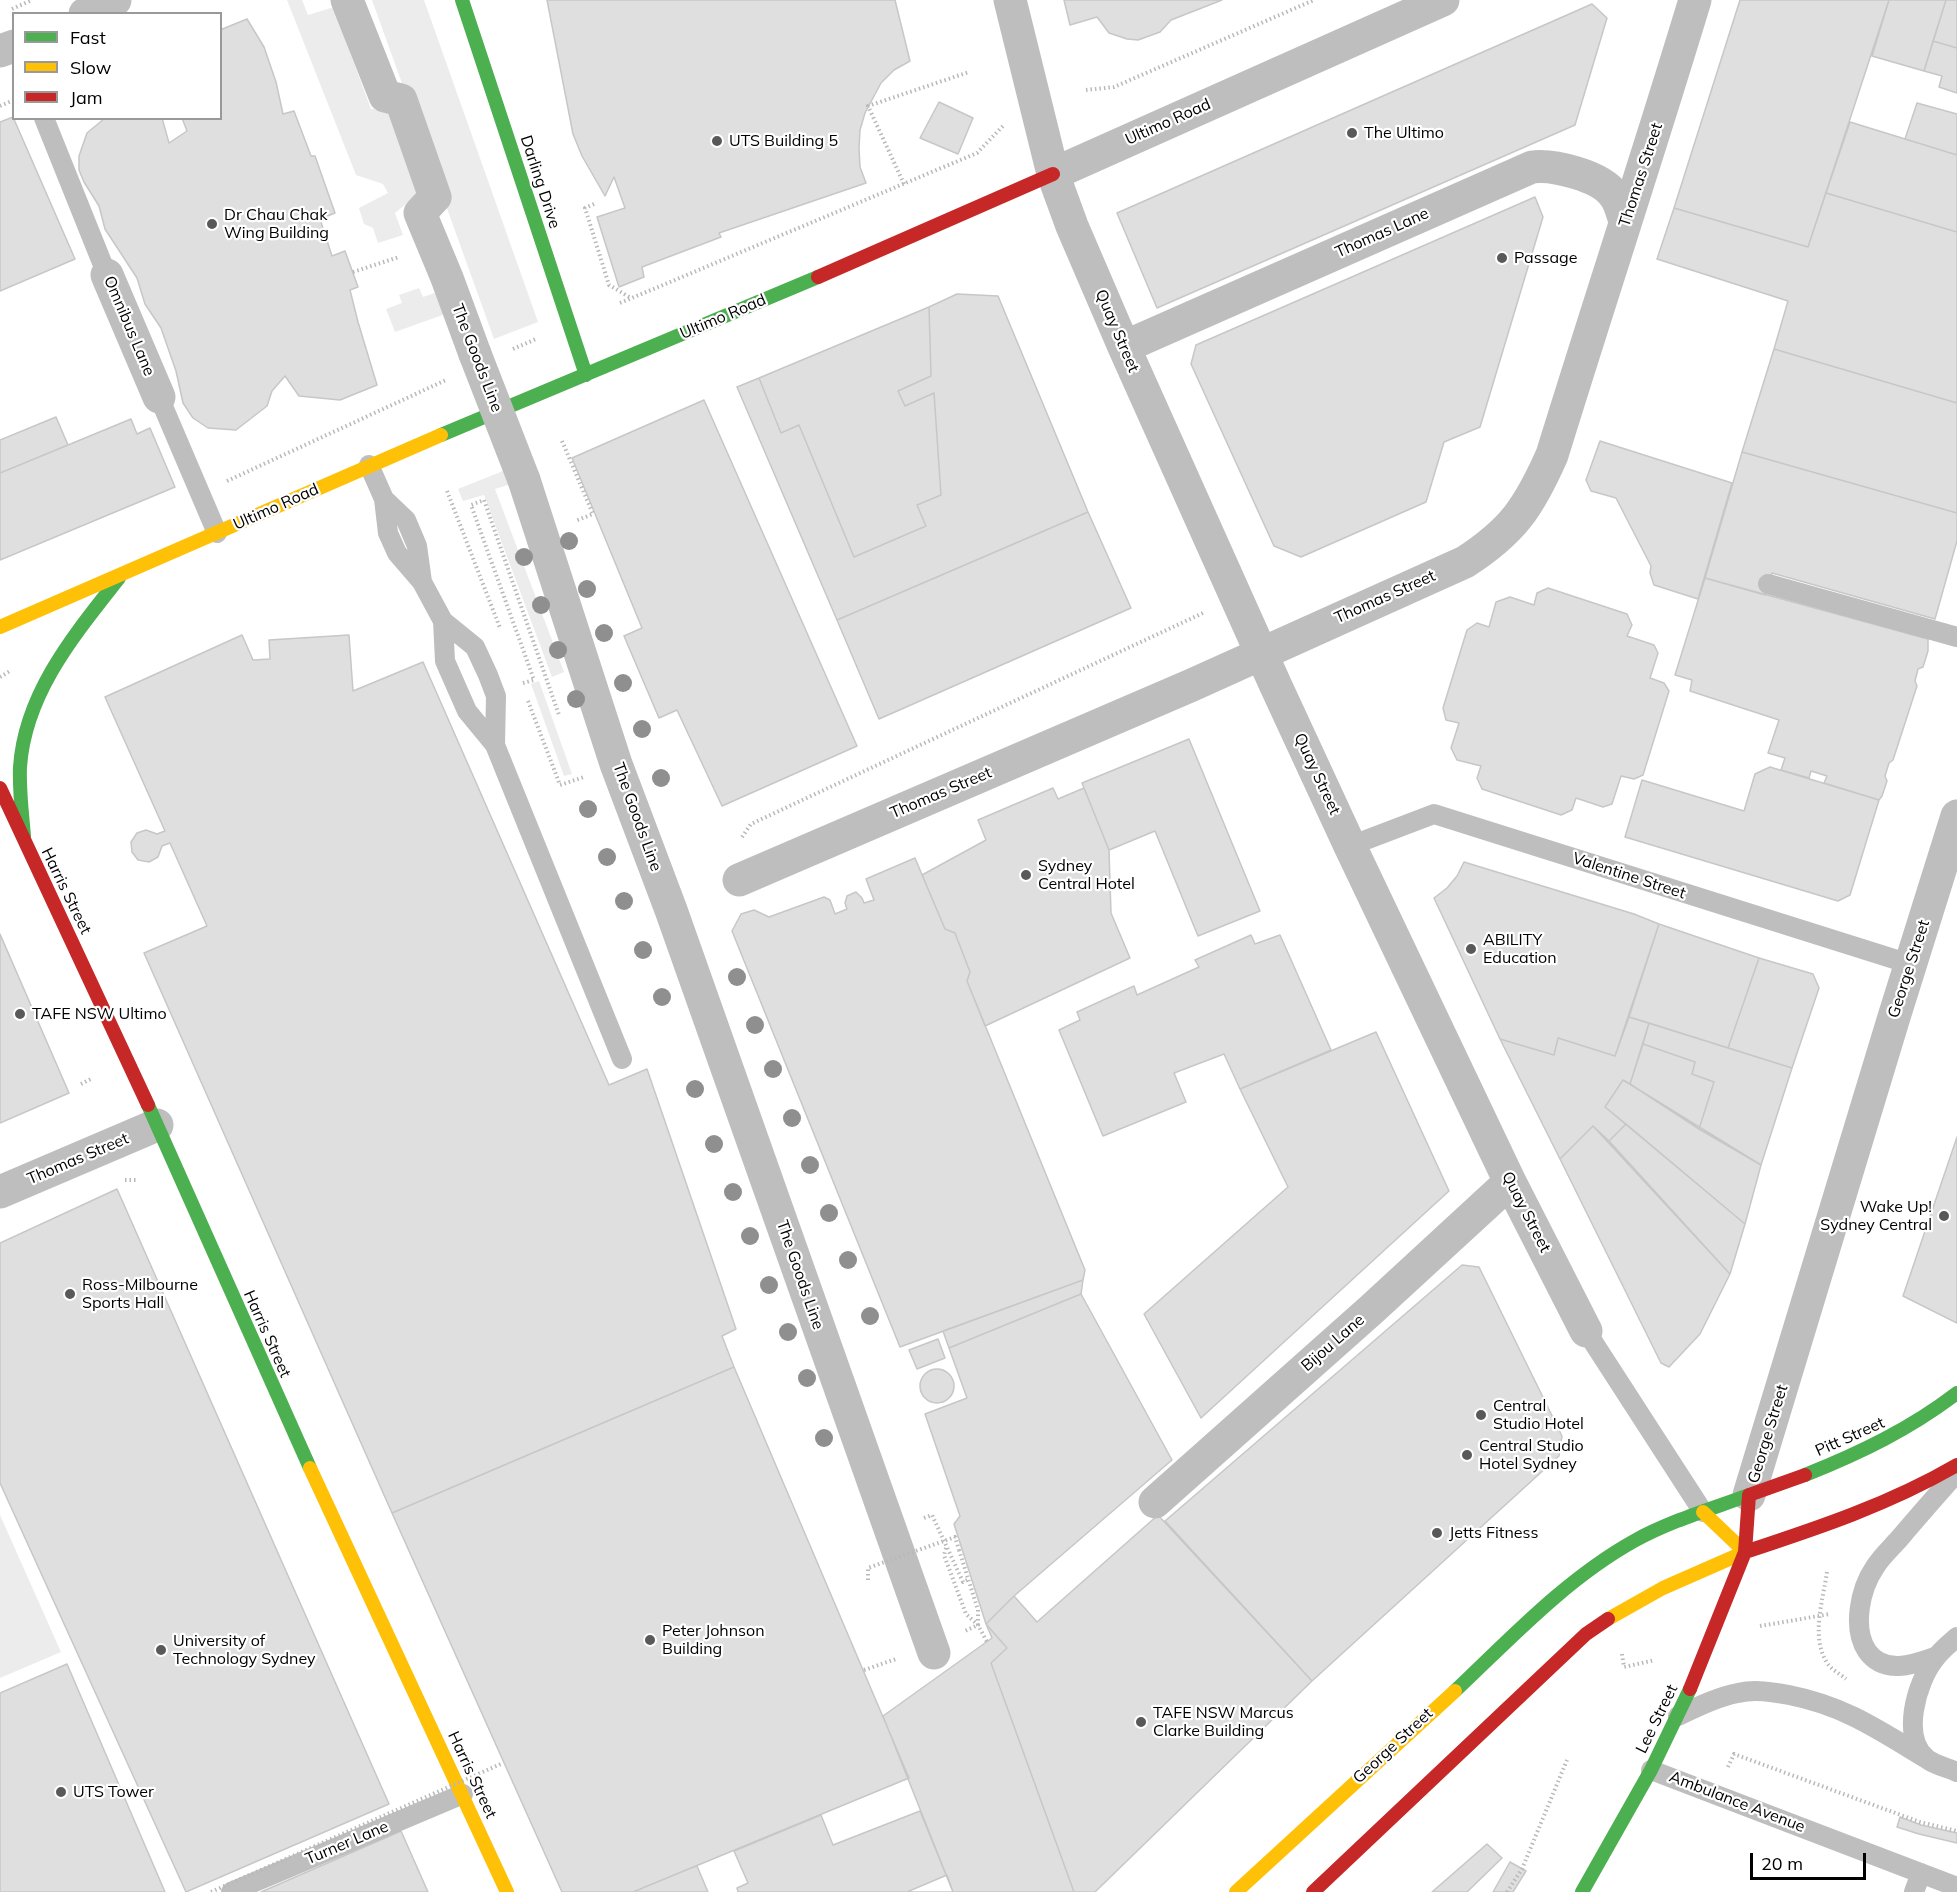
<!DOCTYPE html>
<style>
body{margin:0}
#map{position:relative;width:1957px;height:1892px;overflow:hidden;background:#fff;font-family:Mulish,sans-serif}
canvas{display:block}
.legend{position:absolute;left:12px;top:12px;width:210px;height:108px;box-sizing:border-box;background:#fff;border:2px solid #999;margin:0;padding:8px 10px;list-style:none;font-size:18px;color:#000}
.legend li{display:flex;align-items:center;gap:12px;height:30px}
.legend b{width:30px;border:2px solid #999}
.scale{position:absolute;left:1750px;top:1853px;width:116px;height:27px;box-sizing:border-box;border:3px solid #000;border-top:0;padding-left:8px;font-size:18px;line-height:21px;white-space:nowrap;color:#000;-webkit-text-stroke:4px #fff;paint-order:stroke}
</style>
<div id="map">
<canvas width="1957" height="1892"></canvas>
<ul class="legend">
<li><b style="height:8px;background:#4caf50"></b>Fast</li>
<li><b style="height:8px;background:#ffc107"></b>Slow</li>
<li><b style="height:8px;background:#c62828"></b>Jam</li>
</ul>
<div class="scale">20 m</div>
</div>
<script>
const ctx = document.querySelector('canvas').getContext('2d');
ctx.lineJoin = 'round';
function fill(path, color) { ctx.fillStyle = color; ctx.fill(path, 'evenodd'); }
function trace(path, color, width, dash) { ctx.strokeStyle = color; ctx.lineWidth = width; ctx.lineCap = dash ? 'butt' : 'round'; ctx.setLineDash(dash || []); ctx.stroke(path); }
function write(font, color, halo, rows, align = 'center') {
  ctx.font = font + ' Mulish,sans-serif'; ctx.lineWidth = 4.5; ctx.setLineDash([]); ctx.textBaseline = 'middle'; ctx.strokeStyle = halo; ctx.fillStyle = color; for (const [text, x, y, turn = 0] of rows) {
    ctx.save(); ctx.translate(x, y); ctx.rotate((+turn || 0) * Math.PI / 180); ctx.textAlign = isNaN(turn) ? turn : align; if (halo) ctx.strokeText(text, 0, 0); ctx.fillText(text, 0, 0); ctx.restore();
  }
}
fill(new Path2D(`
 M287,0H302L308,15L331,8L334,9L371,109L394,110L423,190L395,213L403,235L378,243L373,228L364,224L359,208L388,193L383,184L356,175Z
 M372,0H424L538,322L494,339Z
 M419,288L423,297L440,291L448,313L395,332L386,309L402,303L399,295Z
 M508,469L514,483L495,489L564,672L552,677L484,495L463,501L458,489Z
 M539,681L572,774L564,776L531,684Z
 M0,1515L61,1652L0,1678Z`), '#ececec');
const building = new Path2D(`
 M547,0H895L910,61L894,70L881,83L865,113L860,130L859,148L860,167L866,183L719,233L721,237L642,267L644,277L619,287L597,217L625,208L614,177L605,196L582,156L573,134Z
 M1064,0H1222L1171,20L1160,32L1138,40L1127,39L1109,33L1097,17L1070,25Z
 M1740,0H1889L1808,247L1674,208Z
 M1889,0H1946L1924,71L1872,56Z
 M1946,0H1957V48L1933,41Z
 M1592,4L1607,18L1575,125L1157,308L1117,213Z
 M247,19L264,47L276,82L283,114L294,111L311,156H315L335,213L320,219L332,256L345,251L358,287L350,290L358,322L377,385L340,400L299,396L285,376L272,391L267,406L236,430L208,428L193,418L183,403L176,371L161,328L145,304L137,278L105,229L99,206L84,182L79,170V156L87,133L105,118H162L169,143L187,131L182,118H220V30Z
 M1933,41L1957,48V93L1939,87L1942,76L1924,71Z
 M939,102L973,118L958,154L920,138Z
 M1917,103L1957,114V155L1905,139Z
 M13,117L75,259L0,291V122Z
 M1850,122L1957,155V232L1826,193Z
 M1826,193L1957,232V403L1774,349L1788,301L1657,259L1674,208L1808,247Z
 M1535,197L1543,217L1480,427L1444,442L1426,502L1301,557L1274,546L1191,364L1196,345Z
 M957,294L998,296L1088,512L837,620L737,387L759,378L781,433L799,425L854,557L926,526L917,505L941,495L934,393L905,406L898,391L931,376L929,307Z
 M929,307L931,376L898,391L905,406L934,393L941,495L917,505L926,526L854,557L799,425L781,433L759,378Z
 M1774,349L1957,403V513L1742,452Z
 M704,400L857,746L722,806L677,710L659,718L624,636L642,628L572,458Z
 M56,417L68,445L0,473V440Z
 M131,419L137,434L150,428L175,487L0,560V473Z
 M1600,441L1732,483L1698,599L1654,585L1650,573L1651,566L1616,498L1591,491L1586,480Z
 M1742,452L1957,513V541L1935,619L1772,573L1765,595L1705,578Z
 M1088,512L1131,608L879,719L837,620Z
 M1705,578L1928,639V651L1923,667L1918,669L1915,681L1917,686L1893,760L1889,763L1885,776L1887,781L1882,796L1879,800L1824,783L1827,776L1811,771L1809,778L1781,770L1785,758L1768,753L1779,720L1690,691L1692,680L1675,675Z
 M1548,588L1627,614L1632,625L1627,636L1654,645L1658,653L1650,678L1664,683L1669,691L1643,775L1634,779L1621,776L1612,804L1603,807L1576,798L1572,810L1561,815L1482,789L1477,778L1481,766L1457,760L1451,748L1459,723L1446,720L1443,708L1467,630L1477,623L1489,627L1496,602L1510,597L1534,605L1537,593Z
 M242,635L253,660L270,659L269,640L349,635L353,691L423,662L609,1085L647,1069L736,1329L722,1336L734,1367L392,1513L144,953L207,926L170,843L162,846L158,857L149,862L138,860L132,852L131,842L137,833L146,830L157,834L165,831L105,697Z
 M1189,739L1260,911L1198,936L1155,831L1109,850L1082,783Z
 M1770,767L1879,800L1850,895L1838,901L1625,837L1642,780L1744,811L1755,774Z
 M1053,788L1058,799L1084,788L1109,850L1111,913L1130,958L985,1026L967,981L970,972L955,933L945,929L922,875L986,840L978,820Z
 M915,858L945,929L955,933L970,972L967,981L1085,1270L1083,1280L900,1347L732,931L741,914L754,910L769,917L824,897L830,900L835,914L847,909L845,903L847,896L856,892L862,898L864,903L874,900L866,879Z
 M1464,862L1634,914L1659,924L1615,1056L1558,1038L1554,1055L1500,1039L1434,898L1447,888L1457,876Z
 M1659,924L1759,958L1728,1048L1629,1017Z
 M0,934L69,1093L0,1123Z
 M1251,935L1255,944L1280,935L1331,1050L1240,1089L1224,1054L1174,1073L1186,1102L1103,1136L1059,1030L1080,1020L1077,1012L1134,986L1137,995L1199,967L1195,960Z
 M1759,958L1813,974L1819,988L1792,1068L1728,1048Z
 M1629,1017L1649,1023L1630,1084L1623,1080L1605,1107L1626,1124L1609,1141L1593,1126L1560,1159L1500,1039L1554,1055L1558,1038L1615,1056Z
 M1649,1023L1792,1068L1761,1165L1699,1129L1714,1082L1692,1074L1695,1062L1643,1044Z
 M1376,1032L1449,1191L1201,1418L1144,1314L1288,1187L1240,1089Z
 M1643,1044L1695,1062L1692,1074L1714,1082L1699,1129L1630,1084Z
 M1623,1080L1761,1165L1745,1224L1605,1107Z
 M1626,1124L1745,1224L1730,1274L1609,1141Z
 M1593,1126L1730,1274L1700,1334L1669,1367L1661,1363L1560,1159Z
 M1957,1137V1323L1903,1296Z
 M117,1189L389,1804L186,1892L0,1483V1243Z
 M1462,1265L1479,1267L1562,1436L1559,1456L1312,1681L1165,1521Z
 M1083,1280L1081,1294L949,1348L943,1331Z
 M1081,1294L1172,1460L1014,1596L986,1624L954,1524L960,1516L925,1414L967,1398L949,1348Z
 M938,1339L945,1358L917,1369L909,1350Z
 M734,1367L909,1778L633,1892H562L392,1513Z
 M920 1386a17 17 0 1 1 34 0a17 17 0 1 1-34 0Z
 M1158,1515L1312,1681L1095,1892H1074L991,1663L1007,1648L986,1624L1014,1596L1037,1622Z
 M986,1624L1007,1648L991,1663L1074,1892H953L883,1716L992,1638Z
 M67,1664L165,1892H0V1693Z
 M920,1811L953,1892H738L737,1888L748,1883L734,1851L821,1815L833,1845Z
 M1900,1817L1921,1825L1957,1833V1843L1919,1834L1897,1827Z
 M401,1831L428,1892H261Z
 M1487,1844L1502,1858L1467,1892H1432Z
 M1510,1862L1526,1871L1513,1892H1493Z
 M697,1866L708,1892H633L691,1868Z
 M947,1875L953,1892H907Z`);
fill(building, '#dfdfdf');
trace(building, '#c7c7c7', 1.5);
trace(new Path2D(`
 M12,9L32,0
 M1086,90L1114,87L1314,0
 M0,106L14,100
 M904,184L868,106L969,72
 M594,204L585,208L609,285L631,298
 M353,272L399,257
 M620,303L977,153L1003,126
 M513,349L536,339
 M562,441L593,514L575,521
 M227,481L446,380
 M447,491L500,628
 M0,677L10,671
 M523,683L534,680L471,505L484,500L559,715
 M528,701L560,785L584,777
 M742,837L751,824L1203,613
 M81,1084L91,1079
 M125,1180H136
 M924,1518L932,1515L963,1582L969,1579
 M946,1548L944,1555L966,1614L978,1625L987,1642
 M959,1550L978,1610V1625L965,1631
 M1827,1572C1823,1600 1810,1639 1828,1664C1832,1670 1840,1674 1846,1679
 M1760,1626L1830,1614
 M1622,1654L1624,1667L1655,1660
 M864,1670L896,1659
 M1728,1767L1734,1754L1920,1822L1957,1831
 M1507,1892L1522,1869L1567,1760`), '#b9b9b9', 4, [1.5, 3]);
trace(new Path2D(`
 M44,118L107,275
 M159,397L217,533
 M369,465L384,499L388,533L397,553L422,582L443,621L475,647L488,675L496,696L495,745
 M384,499L406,520L417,546L422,582
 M1768,584L1957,637
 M443,621L445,661L467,711L495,745L622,1059
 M1350,846L1434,814L1910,964
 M1586,1331L1703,1512
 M1957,1637C1949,1644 1940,1651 1934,1660C1917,1682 1900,1738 1927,1759C1935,1765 1948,1768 1957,1772
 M1935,1657C1913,1665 1884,1675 1867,1651C1852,1628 1860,1589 1875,1567C1881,1557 1891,1548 1899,1539C1917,1518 1935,1497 1954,1476
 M1678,1716C1697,1707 1717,1697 1738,1693C1755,1689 1772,1692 1789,1695C1845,1706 1879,1730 1927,1759
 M1651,1770L1957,1887
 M231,1892L463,1794
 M1914,1892L1921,1873`), '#bebebe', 20);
trace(new Path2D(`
 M347,0L385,96L401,100L435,197L420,213L447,278L475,354
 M1010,0L1053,174L1072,226L1124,347L1275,684L1350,846L1510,1182L1586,1331
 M85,14L115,0
 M0,51L14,46
 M1053,174L1443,0
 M107,275L159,397
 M1124,347L1532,167C1553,164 1601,176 1614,195C1620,202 1622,213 1625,221
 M524,480L616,764L671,910L934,1653
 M739,880L1192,685L1465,562C1513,531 1529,507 1552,455C1599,303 1649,152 1695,0
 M0,1192L157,1125
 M1749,1495L1894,1017L1957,816
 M1155,1502L1372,1309L1510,1182`), '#bebebe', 33);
trace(new Path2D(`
 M462,0L586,375
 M441,435L818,277
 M24,836C22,813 19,790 20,767C25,693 75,634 119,578
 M148,1105L310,1468
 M1805,1475C1860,1453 1910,1429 1957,1393
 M1455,1691C1511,1638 1566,1579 1634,1541C1670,1521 1711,1509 1749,1495
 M1582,1892L1651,1770L1690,1689`), '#4caf50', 14);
trace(new Path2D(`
 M0,627L441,435
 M310,1468L507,1892
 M1608,1619L1663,1588L1745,1552L1703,1512
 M1236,1892L1455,1691`), '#ffc107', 14);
trace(new Path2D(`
 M818,277L1053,174
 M0,788L148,1105
 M1745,1552C1818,1528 1890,1504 1957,1465
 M1690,1689L1745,1552L1749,1495L1805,1475
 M1313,1892L1586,1634L1608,1619`), '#c62828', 14);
trace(new Path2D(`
 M868,1580V1568L955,1537L959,1550
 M211,1892L503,1763`), '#b9b9b9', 4, [1.5, 3]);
trace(new Path2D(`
 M475,354L524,480`), '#bebebe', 33);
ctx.fillStyle = '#8f8f8f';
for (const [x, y] of [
 [569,541],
 [524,557],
 [587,589],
 [541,605],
 [604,633],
 [558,650],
 [623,683],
 [576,699],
 [642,729],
 [661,778],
 [588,809],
 [607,857],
 [624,901],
 [643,950],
 [737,977],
 [662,997],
 [755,1025],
 [773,1069],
 [695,1089],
 [792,1118],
 [714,1144],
 [810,1165],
 [733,1192],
 [829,1213],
 [750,1236],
 [848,1260],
 [769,1285],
 [870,1316],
 [788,1332],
 [807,1378],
 [824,1438]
]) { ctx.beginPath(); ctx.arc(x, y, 9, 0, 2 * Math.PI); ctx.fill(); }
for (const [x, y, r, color] of [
 [1352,133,6,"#595959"],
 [717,141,6,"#595959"],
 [212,224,6,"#595959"],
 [1502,258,6,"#595959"],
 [1026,875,6,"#595959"],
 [1471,949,6,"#595959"],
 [20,1014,6,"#595959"],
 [1944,1216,6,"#595959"],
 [70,1294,6,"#595959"],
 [1481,1415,6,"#595959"],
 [1467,1455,6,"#595959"],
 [1437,1533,6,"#595959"],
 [650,1640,6,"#595959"],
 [161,1650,6,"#595959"],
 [1141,1722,6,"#595959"],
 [61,1792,6,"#595959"]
]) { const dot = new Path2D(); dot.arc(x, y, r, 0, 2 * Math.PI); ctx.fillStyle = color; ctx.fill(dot); trace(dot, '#fff', 2); }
write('16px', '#000', '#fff', [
 ["Ultimo Road",1168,122,-24],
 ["Thomas Street",1641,175,-72],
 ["Darling Drive",540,182,72],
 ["Thomas Lane",1382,233,-24],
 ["Ultimo Road",723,317,-23],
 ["Omnibus Lane",129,326,67],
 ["Quay Street",1117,331,67],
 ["The Goods Line",477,358,69],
 ["Ultimo Road",276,507,-24],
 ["Thomas Street",1385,597,-24],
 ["Quay Street",1317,774,65],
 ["Thomas Street",941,793,-23],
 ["The Goods Line",637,817,70],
 ["Valentine Street",1629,876,18],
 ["Harris Street",66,891,64],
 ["George Street",1909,969,-72],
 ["Thomas Street",78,1159,-23],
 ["Quay Street",1526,1212,63],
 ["The Goods Line",800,1275,71],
 ["Harris Street",267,1334,66],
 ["Bijou Lane",1333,1343,-41],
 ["George Street",1768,1434,-73],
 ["Pitt Street",1850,1437,-24],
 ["Lee Street",1657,1719,-64],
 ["George Street",1393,1746,-43],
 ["Harris Street",472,1775,65],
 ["Ambulance Avenue",1737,1802,21],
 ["Turner Lane",347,1843,-23]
]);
write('16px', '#000', '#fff', [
 ["The Ultimo",1364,133],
 ["UTS Building 5",729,141],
 ["Dr Chau Chak",224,215],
 ["Wing Building",224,233],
 ["Passage",1514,258],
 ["Sydney",1038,866],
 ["Central Hotel",1038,884],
 ["ABILITY",1483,940],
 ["Education",1483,958],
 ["TAFE NSW Ultimo",32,1014],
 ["Wake Up!",1932,1207,"right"],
 ["Sydney Central",1932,1225,"right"],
 ["Ross-Milbourne",82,1285],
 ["Sports Hall",82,1303],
 ["Central",1493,1406],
 ["Studio Hotel",1493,1424],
 ["Central Studio",1479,1446],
 ["Hotel Sydney",1479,1464],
 ["Jetts Fitness",1449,1533],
 ["Peter Johnson",662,1631],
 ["Building",662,1649],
 ["University of",173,1641],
 ["Technology Sydney",173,1659],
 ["TAFE NSW Marcus",1153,1713],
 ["Clarke Building",1153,1731],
 ["UTS Tower",73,1792]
], 'left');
</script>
